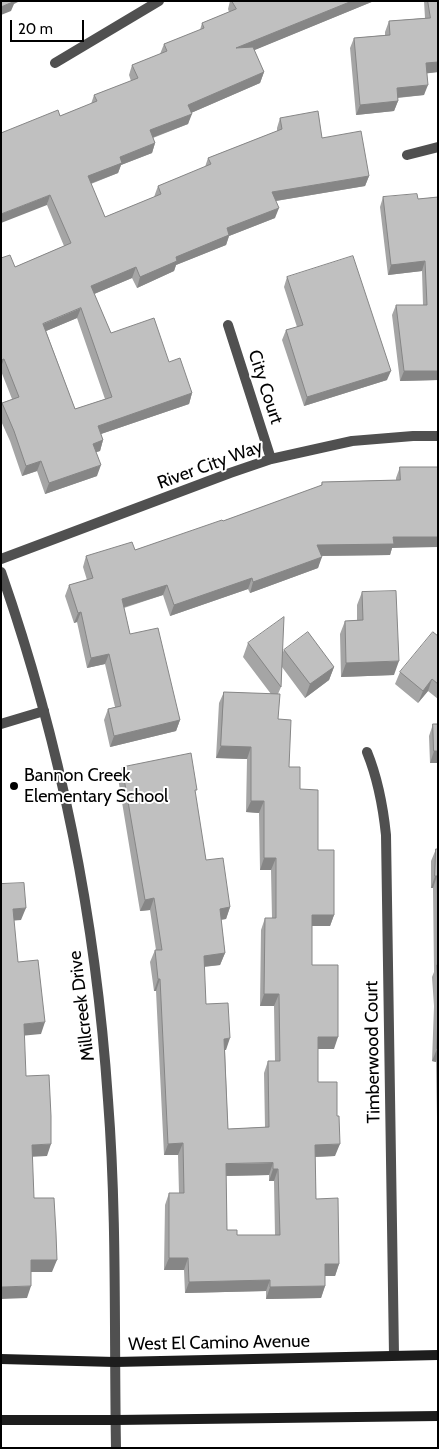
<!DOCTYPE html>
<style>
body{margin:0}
#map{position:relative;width:439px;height:1449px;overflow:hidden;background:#fff;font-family:Cabin,sans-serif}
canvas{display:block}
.frame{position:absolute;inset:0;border:2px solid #000;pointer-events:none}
.scale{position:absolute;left:10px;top:20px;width:74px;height:22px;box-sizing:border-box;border:2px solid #000;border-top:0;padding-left:6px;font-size:15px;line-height:18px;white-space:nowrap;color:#000;-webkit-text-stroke:4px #fff;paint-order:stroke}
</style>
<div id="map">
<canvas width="439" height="1449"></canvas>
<div class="frame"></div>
<div class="scale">20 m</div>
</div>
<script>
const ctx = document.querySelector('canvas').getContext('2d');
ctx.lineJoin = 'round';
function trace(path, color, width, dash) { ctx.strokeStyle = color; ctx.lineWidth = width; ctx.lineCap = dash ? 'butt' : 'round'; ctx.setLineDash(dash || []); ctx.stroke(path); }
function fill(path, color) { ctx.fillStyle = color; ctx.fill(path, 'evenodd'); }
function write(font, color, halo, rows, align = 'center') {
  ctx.font = font + ' Cabin,sans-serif'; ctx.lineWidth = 4; ctx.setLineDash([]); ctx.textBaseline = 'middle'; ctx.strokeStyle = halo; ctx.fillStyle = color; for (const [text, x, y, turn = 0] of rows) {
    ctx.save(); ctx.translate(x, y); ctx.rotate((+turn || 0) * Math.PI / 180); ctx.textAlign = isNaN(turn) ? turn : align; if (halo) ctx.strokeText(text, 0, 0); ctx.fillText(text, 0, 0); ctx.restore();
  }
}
trace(new Path2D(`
 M407,155L438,147
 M1,724L44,711`), '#505050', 10);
trace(new Path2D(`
 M55,63L159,1
 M228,325L271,459
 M1,559L230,473L271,459L352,441L413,436H438
 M1,572C60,741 96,921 108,1100C117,1215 114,1332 116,1448
 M367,752C378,779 383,806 386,835L394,1355`), '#505050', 10);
trace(new Path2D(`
 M1,1359L115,1362L438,1355
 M1,1420H116L438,1416`), '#1d1d1d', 10);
fill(new Path2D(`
 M230,1H374L254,50L264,72L260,83L191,113L188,124L153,138L155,143L152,153L121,165L118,173L91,184L105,217L154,197L158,186L205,167L208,158L277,131V128L280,118L322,138L369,176L365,186L276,201L275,218L229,236L226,245L176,265L174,271L137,288L132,278L94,294L111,333L169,362L192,393L189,404L101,434L103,440L100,451L96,452L97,476L45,494L37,471L22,476L10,441L1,421L2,403L12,399L1,371V258L15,267L64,246L47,205L60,116L91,104L94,95L131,81L129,75L132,65L160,54L164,44L200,30L202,23L229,12L228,9ZM77,318L105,399L75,409L46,331Z
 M424,1H438V72L427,73L424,95L398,98V101L394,111L356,115L350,48L354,38L385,35V32L389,21L425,18Z
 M383,197L418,199L438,197V380L400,381L392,315L396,305H423L422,271L388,275L380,207Z
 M287,277L387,380L304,406L282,340L286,330L297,327L284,287Z
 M400,467H438L392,548L390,555L321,556L318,568L250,593L248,589L170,616L163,595L124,608L130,634L180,720L176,731L110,747L104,720L108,709L115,707L105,664L87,668L77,622L74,623L65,596L69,585L87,580L83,567L86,556L135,550L223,521L321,486L322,482L396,480V478Z
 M362,592L394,675L341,677L340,634L345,621L357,620V605Z
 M438,636V699L428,691L418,703L395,684L400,672Z
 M248,643L282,654L284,650L334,667L329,680L305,698L282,667L281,687L278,694V719L289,767L300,789L318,850L334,915L330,926H312V965L334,1049H318V1082L335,1156L315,1157L316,1199L339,1264L335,1276H325V1286L321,1298L266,1299V1291L185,1293L184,1270H164L165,1205L169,1193H179L178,1155H164L156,991H154L150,962L155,950H156L150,910L140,911L118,778L122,767L195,795L206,860L230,907L226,919L221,920L225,953L220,965L204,967L206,1004L226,1050H225L228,1129L265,1127L264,1073L268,1061H275L274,1006H260L261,930L265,918H272L271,870H260L259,813L246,812L247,759L216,758L219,703L224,692L271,694L243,657ZM269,1175V1181H274L275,1235H237L227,1230L226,1176Z
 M433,724H438V763H430L429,736Z
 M436,849H438V1173L436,1062L432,1061L434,1006L432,977L434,972L433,888H431V861Z`), '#a5a5a5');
fill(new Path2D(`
 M11,1H20L14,4L11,11L1,15V7Z
 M352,1H374L233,59L236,48Z
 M438,62V72L422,74L426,63Z
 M264,72L260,83L184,116L188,105Z
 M428,85L424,95L393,98L397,88Z
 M398,101L394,111L356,115L360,105Z
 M192,114L188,124L146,140L150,130Z
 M155,143L152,153L121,165L118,173L84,186L88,176L120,157Z
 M369,176L365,186L269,202L272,192Z
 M50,195L47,205L1,223V214Z
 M279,208L275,218L229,236L226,245L176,265L174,271L137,288L140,277L227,228Z
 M425,261L422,271L388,275L391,265Z
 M136,267L132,278L87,297L91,286Z
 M81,308L77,318L39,334L43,324Z
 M4,359L1,367V360Z
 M391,371L387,380L304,406L307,397Z
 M404,371H438V380L400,381Z
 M192,393L189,404L95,436L98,426Z
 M103,440L100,451L90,454L93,444Z
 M41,461L37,471L22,476L26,466Z
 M101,465L97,476L45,494L49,483Z
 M393,537H438V547L392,548L390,555L313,556L317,545Z
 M322,557L318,568L250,593L253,582Z
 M252,578L248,589L170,616L174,605Z
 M167,585L163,595L118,609L122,599Z
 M81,612L77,622L74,623L78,613Z
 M109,654L105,664L87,668L91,658Z
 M399,661L394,675L341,677L346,663Z
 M334,667L329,680L305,698L310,684Z
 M432,679L428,691L418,703L423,691Z
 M180,720L176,731L110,747L114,736Z
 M221,746L251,747L247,759L216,758Z
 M434,751H438V763H430Z
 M251,801H264L259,813L246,812Z
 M264,858H276L271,870H260Z
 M435,876H437L433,888H431Z
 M154,898L150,910L140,911L145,900Z
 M230,907L226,919L216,920L220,909Z
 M26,908L21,920L9,921L13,909Z
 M312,915H334L330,926H307Z
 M225,953L220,965L200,967L204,956Z
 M158,979H160L156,991H154Z
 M264,994H279L274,1006H260Z
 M45,1022L41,1034L20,1036L24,1024Z
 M318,1037H338L334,1049H313Z
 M230,1038L226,1050H220L224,1039Z
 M437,1049L438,1050V1057L436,1062L432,1061Z
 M183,1143L178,1155H164L168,1144Z
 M51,1144L47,1156L28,1157L32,1145Z
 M340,1144L335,1156L311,1157L315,1145Z
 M273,1163L269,1175L222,1176L226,1164Z
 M273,1169H278L274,1181H269Z
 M169,1258H188L184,1270H164Z
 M31,1260H57L52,1272H27Z
 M325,1264H339L335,1276H321Z
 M270,1280L266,1291L185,1293L189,1282Z
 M31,1286L27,1298L1,1299V1287Z
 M325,1286L321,1298L266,1299L270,1287Z`), '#868686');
const building = new Path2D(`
 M1,1H15L1,7Z
 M232,1H352L236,48L253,47L264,72L188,105L192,114L150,130L155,143L120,157L122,163L88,176L105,217L161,194L158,186L211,164L208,158L282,129L280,118L318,111L322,138L361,131L369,176L272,192L279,208L227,228L229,235L176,257L177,261L140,277L136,267L91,286L111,333L154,318L169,362L180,358L192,393L98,426L103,440L93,444L101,465L49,483L41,461L26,466L14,431L2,403L19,397L4,359L1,360V258L10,255L15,267L71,243L50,195L1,214V133L58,110L60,116L97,101L94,95L138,78L132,65L167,51L164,44L204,28L202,23L236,9ZM81,308L112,397L75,409L43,324Z
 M428,1H438V62L426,63L428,85L397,88L398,101L360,105L354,38L390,35L389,21L430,18Z
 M417,194L418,199L438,197V371H404L396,305H427L425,261L391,265L383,197Z
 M353,256L391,371L307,397L286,330L303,325L287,277Z
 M400,467H438V537H393L394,544L317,545L322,557L253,582L252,578L174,605L167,585L122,599L130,634L158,628L180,720L114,736L108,709L121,706L109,654L91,658L81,612L78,613L69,585L93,578L86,556L132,542L135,550L222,520L223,521L322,485V482L400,480Z
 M396,591L399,661L346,663L345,621L363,620L362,592Z
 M284,617L281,687L248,643Z
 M308,632L334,667L310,684L284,650Z
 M433,632L438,636V684L432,679L423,691L400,672Z
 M224,692L280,694L278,719L291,720L289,767H300V789L318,790V850H334V915H312V965H338V1037H318V1082H337V1116H339L340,1144L315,1145L316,1199L338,1198L339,1264H325V1286L270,1287V1280L189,1282L188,1258H169V1193H184L183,1143L168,1144L160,979H158L155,950H162L154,898L145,900L122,767L191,753L197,790H195L206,860L223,858L230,907L220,909L225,953L204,956L206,1004L228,1003L230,1038L224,1039L228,1129L269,1127L268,1061H280L279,994H264L265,918H276V858H264V801H251V747L221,746ZM273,1163V1169H278L280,1235H237V1230H227L226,1164Z
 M433,724H438V751H434Z
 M436,849H438V915L437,876H435Z
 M24,883L26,908L13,909L18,962L38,960L45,1022L24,1024L26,1076L49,1075L51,1116V1144L32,1145L34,1198H54L56,1233L57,1260H31V1286L1,1287V884Z
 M437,965H438V984Z
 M438,1013V1050L437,1049Z`);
fill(building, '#c0c0c0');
trace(building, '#868686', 1);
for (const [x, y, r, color] of [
 [14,786,5,"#000"]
]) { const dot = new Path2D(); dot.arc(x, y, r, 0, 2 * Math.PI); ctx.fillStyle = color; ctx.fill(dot); trace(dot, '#fff', 2); }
write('18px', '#000', '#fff', [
 ["City Court",265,387,72],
 ["River City Way",210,465,-20],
 ["Millcreek Drive",82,1006,-97],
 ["Timberwood Court",373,1052,-91],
 ["West El Camino Avenue",219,1343,-1]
]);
write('18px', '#000', '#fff', [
 ["Bannon Creek",24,776],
 ["Elementary School",24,797]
], 'left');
</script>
